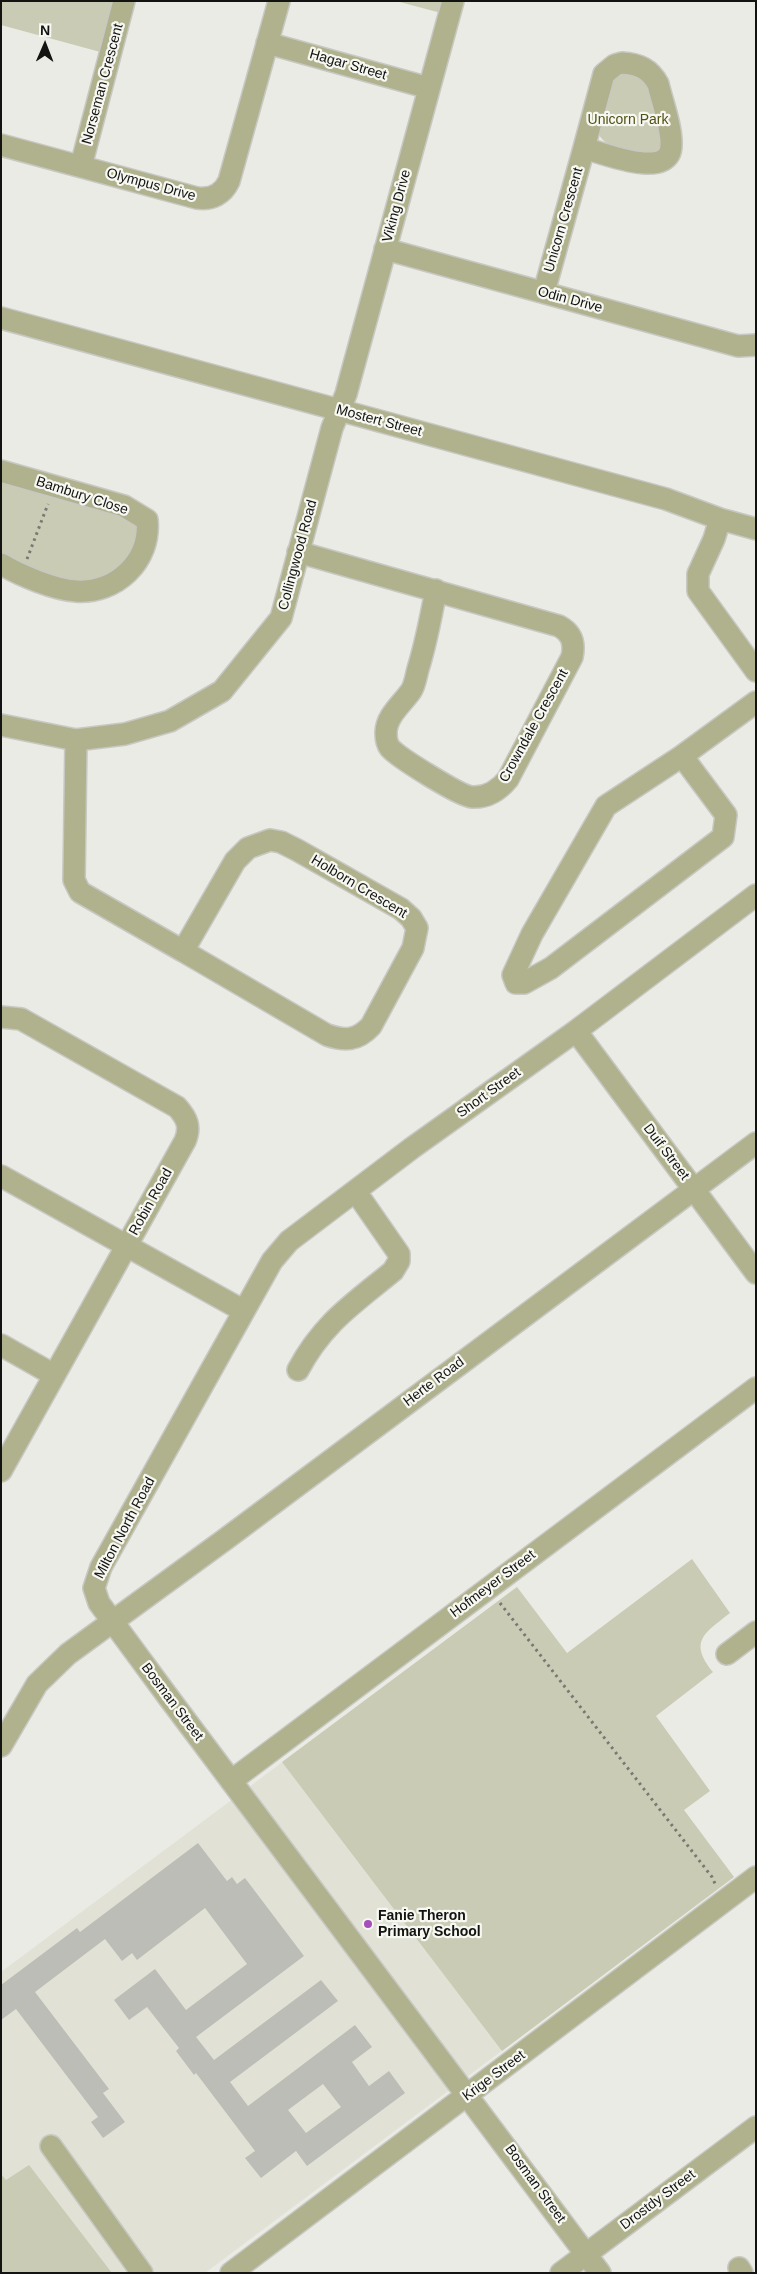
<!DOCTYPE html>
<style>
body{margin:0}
#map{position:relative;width:757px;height:2274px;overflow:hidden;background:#ebebe5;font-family:Arial,sans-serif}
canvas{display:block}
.frame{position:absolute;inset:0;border:2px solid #131311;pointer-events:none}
.north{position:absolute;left:20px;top:20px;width:50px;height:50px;-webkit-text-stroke:4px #f8f8f3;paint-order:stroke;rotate:1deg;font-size:14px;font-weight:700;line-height:20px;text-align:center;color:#131311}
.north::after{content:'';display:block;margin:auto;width:18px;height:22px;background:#131311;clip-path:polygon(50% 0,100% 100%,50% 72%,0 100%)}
</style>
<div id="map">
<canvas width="757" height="2274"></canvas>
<div class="frame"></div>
<div class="north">N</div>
</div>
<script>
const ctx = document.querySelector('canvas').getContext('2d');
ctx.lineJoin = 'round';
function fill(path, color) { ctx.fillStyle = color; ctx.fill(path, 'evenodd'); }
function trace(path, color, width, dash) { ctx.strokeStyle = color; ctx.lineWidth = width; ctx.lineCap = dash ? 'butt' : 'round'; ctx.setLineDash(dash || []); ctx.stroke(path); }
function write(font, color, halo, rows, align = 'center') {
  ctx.font = font + ' Arial,sans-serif'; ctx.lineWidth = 4.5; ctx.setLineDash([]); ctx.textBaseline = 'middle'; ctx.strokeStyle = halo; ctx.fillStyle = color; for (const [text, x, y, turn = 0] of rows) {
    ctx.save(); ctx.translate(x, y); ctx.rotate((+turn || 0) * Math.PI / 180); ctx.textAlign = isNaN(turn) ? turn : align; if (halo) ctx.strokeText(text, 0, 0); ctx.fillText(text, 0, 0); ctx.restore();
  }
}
fill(new Path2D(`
 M517,1587L734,1877L205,2273H1V1972Z`), '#e1e2d5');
fill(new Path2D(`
 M1,1H117L104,53L1,25Z
 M396,1H444L441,13Z
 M617,72L646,77L664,139L659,151L649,156C631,151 603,150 597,130L608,83Z
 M1,481L122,513L143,526L122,571L82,583L57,578L1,556Z
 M692,1559L730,1613C705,1633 688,1641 713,1672L656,1716L710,1791L684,1810L734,1877L502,2051L282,1762L517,1587L567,1653Z
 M29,2165L112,2273H1V2174L6,2180Z`), '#cacbb4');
fill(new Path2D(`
 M198,1843L227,1881L232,1877L237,1884L245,1878L304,1956L196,2037L214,2060L321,1980L338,2001L230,2082L248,2106L355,2025L372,2047L352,2062L369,2086L389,2071L405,2093L307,2166L296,2151L261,2178L245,2158L255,2151L196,2073L194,2075L176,2051L179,2048L147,2007L129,2020L114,2000L155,1969L186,2010L247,1964L205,1908L137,1960L132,1953L122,1961L105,1939L35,1992L109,2089L103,2093L125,2122L103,2138L91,2122L98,2117L16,2009L1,2020V1985L77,1928L80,1932ZM323,2084L341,2107L306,2133L288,2110Z`), '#bdbdb8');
const minor = new Path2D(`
 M267,43L429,88
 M622,63C639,64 650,69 658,84C662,101 672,128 671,145C671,181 603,153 584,148L604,74L615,65Z
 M1,145L197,198C212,200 223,194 229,181L279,1
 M81,166L124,1
 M385,249L738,346L756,345
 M544,292L584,148
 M1,318L666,499L720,519L756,529
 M1,471L124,506L147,520C151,561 116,594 76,591C55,590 19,575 1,564
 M720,519L714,539L698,574V591L756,671
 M298,552L559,626C572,633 575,643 572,657L508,779C499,790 487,798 472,797C460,796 399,758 390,748C387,744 386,738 386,733C386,716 402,704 411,691C415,685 416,676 418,669C426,643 431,617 436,590
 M1,725L76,740L125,734L170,721L222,691L281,618L332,428L346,394L453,1
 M76,740L74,880L80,892L183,951
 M682,756L726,815L723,837L551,968L524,983H516L513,975L532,934L606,806L682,756L756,702
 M270,840L281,842L297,850L401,909L411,918L417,928L413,948L371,1026C357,1041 345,1041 327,1035L183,951L235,861L248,848Z
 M1,1017L21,1019L177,1107C187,1118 191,1127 185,1141L1,1471
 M576,1031L756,1273
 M1,1176L244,1311
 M1,1345L54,1375
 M298,1370C323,1323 353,1304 393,1271L399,1261V1254L356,1192
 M727,1654L756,1632
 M1,1746L37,1684L68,1654L227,1538L756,1143
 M231,1781L756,1388
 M51,2146L142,2273
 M739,2268L742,2273
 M231,2273L756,1877
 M561,2273L756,2127
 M600,2273L169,1698L99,1603L94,1588L101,1567L272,1261L289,1241L412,1148L576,1031L756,895`);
trace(minor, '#c8c8c3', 24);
trace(new Path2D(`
 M27,559L48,504
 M500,1603L712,1877L716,1886`), '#787874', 3, [2.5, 4]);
trace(minor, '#b0b18d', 21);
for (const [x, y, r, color] of [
 [368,1924,5,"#a64eba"]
]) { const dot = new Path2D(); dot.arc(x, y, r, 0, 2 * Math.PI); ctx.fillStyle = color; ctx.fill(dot); trace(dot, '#f8f8f3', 2); }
write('14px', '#131311', '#f8f8f3', [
 ["Hagar Street",348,65,16],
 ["Norseman Crescent",103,84,-75],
 ["Olympus Drive",151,185,15],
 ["Viking Drive",397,206,-75],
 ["Unicorn Crescent",564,220,-74],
 ["Odin Drive",570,300,15],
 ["Mostert Street",379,421,15],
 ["Bambury Close",82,496,18],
 ["Collingwood Road",298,555,-75],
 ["Crowndale Crescent",534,726,-61],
 ["Holborn Crescent",359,887,31],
 ["Short Street",489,1093,-36],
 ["Duif Street",666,1152,53],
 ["Robin Road",151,1202,-61],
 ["Herte Road",434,1382,-37],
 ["Milton North Road",125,1528,-62],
 ["Hofmeyer Street",493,1584,-37],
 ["Bosman Street",172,1702,53],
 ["Krige Street",494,2076,-37],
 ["Bosman Street",535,2184,54],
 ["Drostdy Street",658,2200,-37]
]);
write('14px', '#505112', '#f8f8f3', [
 ["Unicorn Park",628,120]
]);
write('bold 14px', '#131311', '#f8f8f3', [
 ["Fanie Theron",378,1916],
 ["Primary School",378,1932]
], 'left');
</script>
